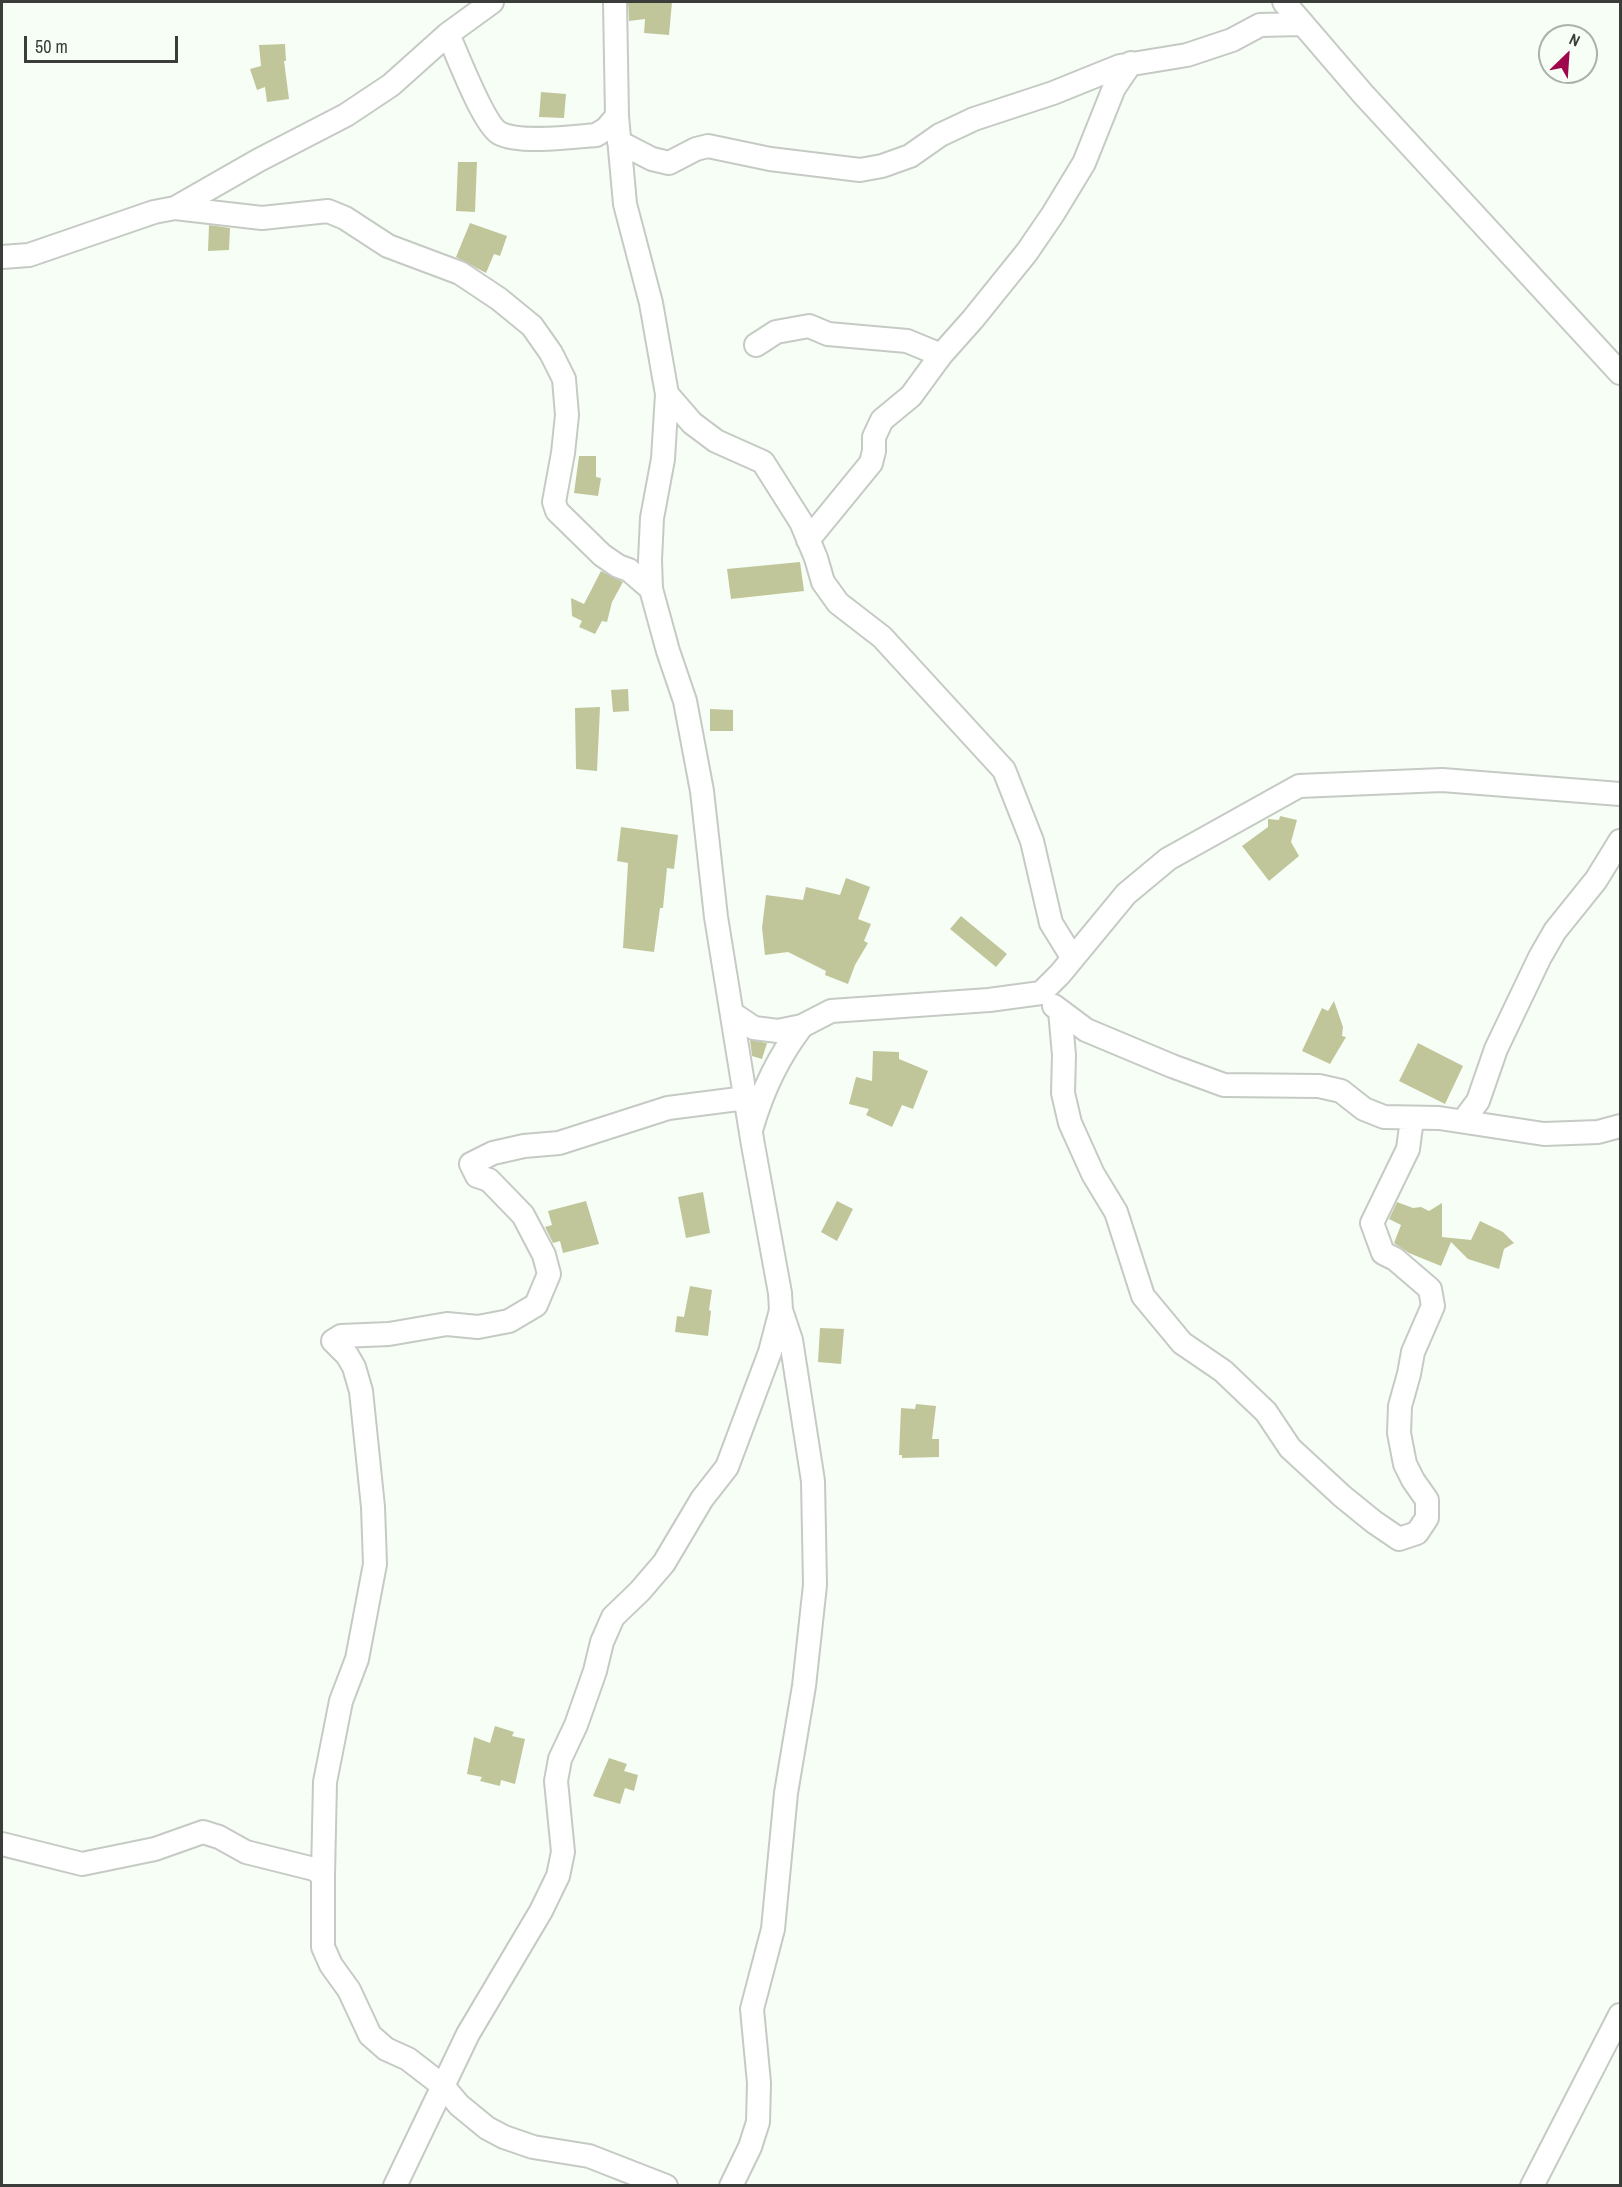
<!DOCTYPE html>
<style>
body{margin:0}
#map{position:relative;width:1622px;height:2187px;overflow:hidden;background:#f7fef6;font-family:"Archivo Narrow",sans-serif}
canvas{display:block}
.frame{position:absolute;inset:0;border:3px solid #3a3d3a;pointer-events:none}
.north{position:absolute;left:1538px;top:24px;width:60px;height:60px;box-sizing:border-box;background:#f7fef6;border:2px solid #abb1ab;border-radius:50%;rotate:25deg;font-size:16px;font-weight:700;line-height:24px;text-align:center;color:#3a3d3a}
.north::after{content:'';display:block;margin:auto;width:21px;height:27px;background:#9f074c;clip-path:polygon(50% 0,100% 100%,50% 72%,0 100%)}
.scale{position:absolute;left:24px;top:36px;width:154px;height:27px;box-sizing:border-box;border:3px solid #3a3d3a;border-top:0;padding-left:8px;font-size:18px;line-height:21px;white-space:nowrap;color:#3a3d3a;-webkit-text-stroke:4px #f7fef6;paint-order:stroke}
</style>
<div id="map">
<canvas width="1622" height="2187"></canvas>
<div class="frame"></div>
<div class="north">N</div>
<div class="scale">50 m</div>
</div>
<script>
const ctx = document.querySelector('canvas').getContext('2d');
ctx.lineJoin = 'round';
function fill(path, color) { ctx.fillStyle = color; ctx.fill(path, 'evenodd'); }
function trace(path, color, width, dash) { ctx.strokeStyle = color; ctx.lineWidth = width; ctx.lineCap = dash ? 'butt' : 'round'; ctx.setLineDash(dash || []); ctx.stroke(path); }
fill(new Path2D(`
 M628,2H672L669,35L644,33L645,19L629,21Z
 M285,44L286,61H284L289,99L267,102L265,87L257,90L250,69L261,66L259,45Z
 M541,92L566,94L564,118L539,117Z
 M458,162H477L475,212L456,211Z
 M470,223L507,236L500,256L494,254L486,273L456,257Z
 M209,225L230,228L229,250L208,251Z
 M579,456H596V477L601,478L598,496L574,493Z
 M800,562L804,591L731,599L727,569Z
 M601,571L623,582L612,602L607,622L602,621L595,634L579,627L582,621L572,616L571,598L584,604Z
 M628,689L629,711L613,712L611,690Z
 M600,707L597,771L576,769L575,708Z
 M710,709L733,710V731H710Z
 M1280,816L1297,820L1291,842L1299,856L1269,881L1242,846L1268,827V819L1279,820Z
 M621,827L678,835L674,869L667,868L663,908H660L654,952L623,948L628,863L617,861Z
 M846,878L870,887L858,919L871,924L864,941L868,943L855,965L848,984L825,975L826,971L788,952L765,955L762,928L766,895L803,900L806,887L840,895Z
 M961,916L1007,954L996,967L950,929Z
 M1334,1001L1343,1027L1342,1036L1346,1037L1330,1064L1302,1051L1322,1008L1328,1011Z
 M750,1040L767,1043L762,1059L752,1056Z
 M1418,1043L1463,1066L1445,1104L1399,1081Z
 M873,1051L899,1052V1059L928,1071L913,1109L902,1105L892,1127L866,1115L869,1109L849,1104L856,1077L872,1081Z
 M703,1192L710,1233L686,1238L678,1197Z
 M586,1201L599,1244L563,1253L560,1241L553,1243L545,1227L552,1225L548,1211Z
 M837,1201L853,1209L837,1241L821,1232Z
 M1397,1202L1413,1208L1421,1207L1429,1211L1442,1203V1237L1471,1240L1480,1221L1503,1232L1514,1243L1504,1249L1499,1269L1468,1259L1451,1242L1441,1266L1409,1253L1394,1243L1401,1225L1389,1219Z
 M690,1286L712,1290L709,1310L711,1311L708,1336L675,1332L677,1316L684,1317Z
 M820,1328L844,1329L841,1364L818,1362Z
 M916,1404L936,1406L932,1439H939V1457L902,1458V1455H899L901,1408L915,1409Z
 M495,1726L514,1732L512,1736L525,1739L515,1784L501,1780L500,1786L480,1781L482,1777L467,1774L474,1737L490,1743Z
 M609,1758L627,1764L624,1771L638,1775L634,1791L625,1788L620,1804L593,1796Z`), '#c0c69a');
const minor = new Path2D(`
 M1284,2L1363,94L1620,373
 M448,34C457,54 483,123 499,133C519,144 573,137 596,135L606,129L617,116
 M619,142L652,159L669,163L696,149L708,146L770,159L860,170L882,166L910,156L940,135L974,119L1053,93L1120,66L1187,55L1232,40L1260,25L1303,24
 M175,208L262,218L328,211L345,218L388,246L460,273L499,299L532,326L551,353L564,379L567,415L563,453L554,502L557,511L602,555L618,566L629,570L651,589
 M2,257L29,255L154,212L175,208L259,160L346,115L391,85L448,34L492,2
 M756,345L776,332L809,326L828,334L907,341L941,355
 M667,394L692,423L716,441L763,462L801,522L816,558L823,582L838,603L882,637L1004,770L1032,841L1051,923L1072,957
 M808,540L871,463L874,451V437L882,420L911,396L941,355L973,319L1027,252L1053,214L1084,163L1114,88L1131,63
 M1054,1006L1086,1030L1172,1066L1224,1085L1319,1086L1341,1091L1364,1109L1384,1117L1439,1118L1544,1134L1598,1132L1620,1126
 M1060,1011L1064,1055L1063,1093L1070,1123L1093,1174L1116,1212L1143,1296L1182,1343L1223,1371L1266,1412L1290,1448L1342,1496L1374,1522L1399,1539L1417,1533L1427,1518V1500L1413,1480L1405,1464L1399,1433L1400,1406L1409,1374L1413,1352L1433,1306L1430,1289L1395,1259L1383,1253L1372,1223L1408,1149L1412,1119
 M733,1014L754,1028L778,1031L802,1026L831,1011L989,1000L1041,993L1060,974L1126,894L1168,859L1299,786L1442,780L1620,794
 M1463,1121L1478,1101L1496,1049L1540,957L1555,931L1596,880L1620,841
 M752,1127C762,1092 779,1056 802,1026
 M2,1844L82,1864L155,1849L203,1832L219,1837L246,1852L314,1869L323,1875V1947L331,1965L349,1990L370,2035L386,2049L408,2059L443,2086L459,2105L487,2128L504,2137L533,2147L589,2156L666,2186
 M323,1875L325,1782L341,1701L357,1659L375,1564L373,1507L361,1391L354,1367L347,1355L333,1341L341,1336L389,1334L447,1324L478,1327L509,1321L536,1305L549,1274L544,1255L523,1215L489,1180L477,1176L471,1164L493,1153L524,1146L559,1143L668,1108L746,1098
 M395,2186L468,2034L541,1911L558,1876L563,1852L556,1781L560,1759L576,1725L595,1671L602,1642L613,1617L640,1591L664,1563L702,1499L727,1467L770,1352L781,1310L780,1293L753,1145L716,917L702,791L685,701L668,651L651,589L650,560L652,518L663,459L667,394L651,303L625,204L617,116L615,2
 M731,2186L750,2147L758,2122L759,2083L752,2009L773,1929L786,1793L804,1686L815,1585L813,1481L791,1340L781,1310
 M1532,2186L1620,2015`);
trace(minor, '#c5cbc4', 26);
trace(minor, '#fff', 22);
</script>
